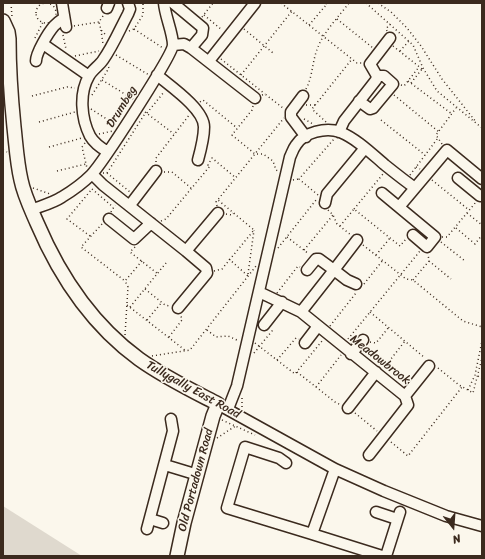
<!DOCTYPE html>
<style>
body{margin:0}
#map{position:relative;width:485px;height:559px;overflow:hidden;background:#fbf7ec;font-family:Sriracha,sans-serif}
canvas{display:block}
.frame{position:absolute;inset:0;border:4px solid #3b2a1e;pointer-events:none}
.north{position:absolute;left:433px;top:507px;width:40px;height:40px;-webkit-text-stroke:3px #fbf7ec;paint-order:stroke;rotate:163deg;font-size:11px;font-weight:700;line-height:16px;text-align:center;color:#3b2a1e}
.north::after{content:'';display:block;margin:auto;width:14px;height:18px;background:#3b2a1e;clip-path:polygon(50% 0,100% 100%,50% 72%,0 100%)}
</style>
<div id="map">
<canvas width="485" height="559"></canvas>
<div class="frame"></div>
<div class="north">N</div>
</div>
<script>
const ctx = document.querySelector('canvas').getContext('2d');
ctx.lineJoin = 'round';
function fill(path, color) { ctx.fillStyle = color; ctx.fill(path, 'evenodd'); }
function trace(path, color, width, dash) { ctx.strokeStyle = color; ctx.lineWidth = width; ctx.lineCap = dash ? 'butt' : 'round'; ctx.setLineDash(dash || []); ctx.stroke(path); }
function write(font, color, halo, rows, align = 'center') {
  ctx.font = font + ' Sriracha,sans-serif'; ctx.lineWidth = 3; ctx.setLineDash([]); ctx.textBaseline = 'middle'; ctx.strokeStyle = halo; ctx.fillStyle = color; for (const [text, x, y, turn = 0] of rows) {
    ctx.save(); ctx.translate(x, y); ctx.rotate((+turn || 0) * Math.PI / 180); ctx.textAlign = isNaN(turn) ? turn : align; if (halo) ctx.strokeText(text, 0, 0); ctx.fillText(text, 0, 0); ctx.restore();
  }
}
fill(new Path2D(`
 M3,506L82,556H3Z`), '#dfd9ce');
const minor = new Path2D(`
 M62,3L66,27
 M173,3L203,28L202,35L191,48
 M107,8L109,3
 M43,44L89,76
 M173,45L184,44L191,48L255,98
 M36,61C36,53 48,33 54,26C57,23 61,20 64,18
 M209,61L255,3
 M157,75C170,86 204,109 204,127C204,138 201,149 198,160
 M303,96L291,112V117L306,137
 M359,101L370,109L373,108L393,84L384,76H377
 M339,132L344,121L376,80L377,76L370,64L390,38
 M108,152C101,148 94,143 90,136C81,118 79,93 89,76C92,70 99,66 103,60C113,46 120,29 128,14L130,9L128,3
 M92,174L103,185L186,251L206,268L207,273L178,308
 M458,178L480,196
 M382,193L435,237L427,247L413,235
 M325,203L327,194L365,148
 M130,205L156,171
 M399,207L447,150L482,179
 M31,210C41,206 53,203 62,197C72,191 83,183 91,175C102,164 172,56 173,45C173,33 165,16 164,3
 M109,219L134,239L151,223
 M186,251L218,213
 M307,270L316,259H319L334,270L357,240
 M259,292L301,312L405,396L408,405L369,455
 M301,312L334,270L347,280L356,284
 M264,325L282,302
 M305,343L318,326
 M351,354L363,340
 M405,396L429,366
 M223,407L335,469L384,491L446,516L482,526
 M348,408L376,372
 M228,409L237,386L290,157C292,153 293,149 296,145C304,132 326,127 340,132C357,139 372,154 385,165C395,173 405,181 415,188
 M286,463L279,458L245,447L227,508L312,534
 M165,465L198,475
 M335,469L312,534L382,556
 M376,512L397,519
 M150,519L163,523
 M147,529L173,431L171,419
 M386,556L400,512`);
const major = new Path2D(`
 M3,21L8,32L9,39C9,68 11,97 14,127C16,145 17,163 21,180C24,195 31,209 37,223C60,277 91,324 139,359C164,377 191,390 218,404L213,416L184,523L177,556`);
trace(minor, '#3b2a1e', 13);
trace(major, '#3b2a1e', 16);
trace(new Path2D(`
 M11,3L12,17
 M281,3L352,59L357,63H362
 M366,3L413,45L423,68L437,91L482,128
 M378,3L391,12L407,28L421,46L442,79L476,122
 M36 13a10 10 0 1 1 20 0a10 10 0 1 1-20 0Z
 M204,15L222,30
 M103,16L99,22L101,30L107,36
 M202,17L213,3
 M337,19L373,48
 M309,25L327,4L325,3
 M74,26L99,22
 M134,29L163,48
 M244,29L273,53
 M101,30L103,44
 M129,31L134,29L143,15V3
 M387,31L386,29L390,24
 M63,35L66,49
 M35,38L43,22
 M393,46L422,69
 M400,51L409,41
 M116,55L149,75
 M75,56L99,51
 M221,59L265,94
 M241,75L292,11
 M102,80L133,99
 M408,81L452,114
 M411,83L422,69
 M401,85L404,86L419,67
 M306,89C313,76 312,61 318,47C323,33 340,15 349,3
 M92,95L109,68L108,66
 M262,95L265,94L283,108
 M394,95L439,132
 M32,96L67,87L75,88
 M200,102L203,100L237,128
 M306,105H317
 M253,106L252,110L232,135L255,154H263L273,161L276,170L278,171
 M91,109L116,125
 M145,112L174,134
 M147,113L164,92
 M304,119L313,124
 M381,120L425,155
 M39,122L75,112
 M326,122L312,109L352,59
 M99,134L113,131
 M85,143L82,147L87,168
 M442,144L436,135L456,108
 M49,147L82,138
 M3,150L7,152
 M156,162V158L190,114
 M416,167L420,169
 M57,171L86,164
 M164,172H172L191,188
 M103,173H107L146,112
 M107,173L130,192
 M410,175L438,138
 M293,180L299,179
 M432,180L469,210
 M33,188L50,194
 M92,189L113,207
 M318,195L299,179L334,139
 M217,206L216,202L284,118
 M354,209L383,174
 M328,210L333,215L337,224L351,235
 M111,212L115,205
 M467,213L482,225
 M226,214L232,215L233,213
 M161,221L166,219L210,166L208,165L212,158L236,178
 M102,224L81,247L125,281
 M340,226L354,209L400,246L406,239
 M456,228L475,244L482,235
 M90,236L67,219L92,189
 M287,237L309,254
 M442,237H447L476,202
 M441,242L465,261
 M363,245L406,279L413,280L463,321L482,327
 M135,247L130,252L158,274
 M278,248L316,200
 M304,250L333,215
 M376,255L390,238
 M229,259L248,276
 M429,261L451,279
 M214,271L222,269L254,230L218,200
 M248,274L254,230
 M413,280L429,261L428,254
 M364,284L383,260
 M145,289L165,305L170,306
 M277,293L298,266L300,267
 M127,305L186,351
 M130,307L166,263
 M370,312L425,358
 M147,320L162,302
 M330,326L356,293
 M207,330L216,337L228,336L239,341
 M125,335L128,287L125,281L142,261
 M169,337L182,320L181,316
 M348,339L420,251
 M370,342L376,343L389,327
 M255,343L295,374L322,341
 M254,353L272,331L271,329
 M152,356L190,350L256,266
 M277,360L296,338L299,339
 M384,368L405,341
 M438,368L459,385L473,393L482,358
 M297,372L335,402L341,405
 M478,376L482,379
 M316,387L341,355
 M468,390L475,375L482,341
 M242,407V397
 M355,413L377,431
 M222,420L255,435
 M217,438L237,425
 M391,442L408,456L462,387`), '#3b2a1e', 1.5, [1, 3]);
trace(minor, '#fbf7ec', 10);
trace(major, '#fbf7ec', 13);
write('12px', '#3b2a1e', '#fbf7ec', [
 ["Drumbeg",122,107,-58],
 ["Meadowbrook",380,360,38],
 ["Tullygally East Road",193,390,29],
 ["Old Portadown Road",196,480,-75]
]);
</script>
